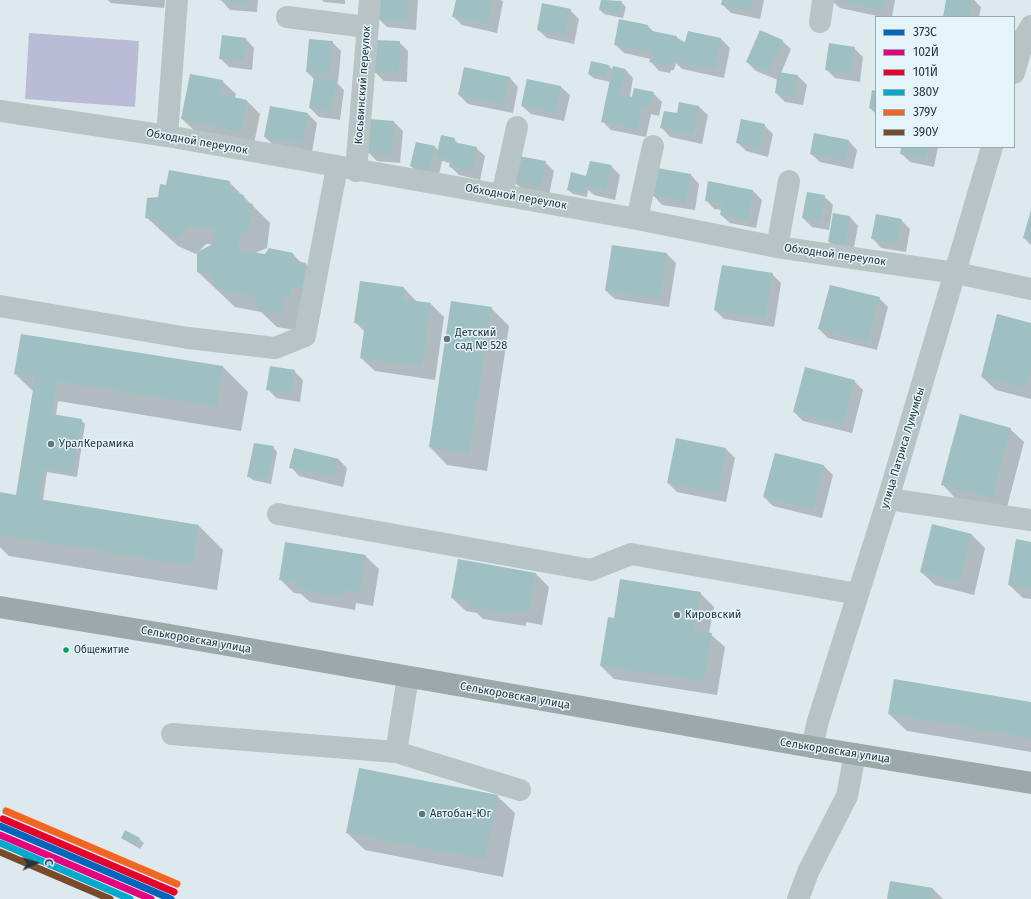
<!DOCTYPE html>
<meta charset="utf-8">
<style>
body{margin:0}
#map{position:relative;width:1031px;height:899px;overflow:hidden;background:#dee9ee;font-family:"Fira Sans",sans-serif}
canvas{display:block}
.legend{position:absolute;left:875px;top:16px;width:140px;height:132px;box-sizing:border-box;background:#e5f4fb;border:1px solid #99a8ad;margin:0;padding:5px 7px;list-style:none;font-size:12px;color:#263537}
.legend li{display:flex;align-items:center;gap:8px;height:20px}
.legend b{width:20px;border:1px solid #99a8ad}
.north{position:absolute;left:16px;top:843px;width:40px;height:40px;-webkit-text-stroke:3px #e5f4fb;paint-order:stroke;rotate:87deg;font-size:11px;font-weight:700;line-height:16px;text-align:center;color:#263537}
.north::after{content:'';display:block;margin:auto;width:14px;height:18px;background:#263537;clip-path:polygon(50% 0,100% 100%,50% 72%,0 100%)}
</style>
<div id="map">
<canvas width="1031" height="899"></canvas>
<ul class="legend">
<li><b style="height:5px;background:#0065bd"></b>373C</li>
<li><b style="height:5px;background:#e5007d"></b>102Й</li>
<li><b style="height:5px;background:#e4002b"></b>101Й</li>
<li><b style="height:5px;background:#00a9ce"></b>380У</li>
<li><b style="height:5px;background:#f26522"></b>379У</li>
<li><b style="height:5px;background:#7a4b2a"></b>390У</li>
</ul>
<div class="north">С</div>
</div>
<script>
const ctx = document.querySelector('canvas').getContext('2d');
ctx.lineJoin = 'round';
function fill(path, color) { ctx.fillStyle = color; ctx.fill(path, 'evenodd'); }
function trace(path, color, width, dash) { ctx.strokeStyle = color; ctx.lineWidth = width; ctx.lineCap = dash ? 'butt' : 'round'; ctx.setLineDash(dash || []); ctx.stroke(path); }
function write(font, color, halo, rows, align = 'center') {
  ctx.font = font + ' "Fira Sans",sans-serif'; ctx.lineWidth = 3; ctx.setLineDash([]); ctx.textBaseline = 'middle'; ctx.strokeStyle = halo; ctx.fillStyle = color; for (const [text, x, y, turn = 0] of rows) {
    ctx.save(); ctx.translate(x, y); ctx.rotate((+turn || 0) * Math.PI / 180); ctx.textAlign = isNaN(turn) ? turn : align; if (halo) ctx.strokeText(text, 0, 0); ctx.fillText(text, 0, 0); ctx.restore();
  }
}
fill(new Path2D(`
 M29,33L139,41L135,107L25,99Z`), '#babcd7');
fill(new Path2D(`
 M108,0H165L164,8L111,3Z
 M221,0H258L257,12L230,10Z
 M322,0H345V4L324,2Z
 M380,0H418L416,30L387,27L378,18Z
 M457,0H501L503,2L497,33L462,25L453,16Z
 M602,0L621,2L626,7L623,18L604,14L600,10Z
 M723,0H764L760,19L731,13L722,4Z
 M831,0H895L892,17H882L840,8Z
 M947,0H974L981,7L979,17H944Z
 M570,10L579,19L574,44L547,38L538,30Z
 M648,26L654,32L676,37L686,43L688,32L721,39L730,48L724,78L682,69L676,63L674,70H671L670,73L659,71L651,62V59L624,53L615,44Z
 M246,39L254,48L252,70L229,67L220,58Z
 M782,41L791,49L781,73L798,76L807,85L803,105L785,102L776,93L778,80L756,71L747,62Z
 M332,42L341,51L338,83L336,82L344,90L340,120L319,117L310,108L314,79L307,72Z
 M399,42L408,51L407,82L384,81L375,72Z
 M854,48L863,57L860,82L835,78L826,69Z
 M609,66L613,70L625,69L633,78L630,97L653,93L662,102L659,116L651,114L646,137L611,130L602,121L610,82L593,78L589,74Z
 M510,78L518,87L513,113L468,104L459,95Z
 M222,81L236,94L235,98L247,101L260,114L254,144L196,132L182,119Z
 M561,87L570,95L564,121L531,114L522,106Z
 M876,92V114L870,108Z
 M699,107L708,115L702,144L670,137L662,128Z
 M308,114L317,123L312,152L274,146L265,137Z
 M394,122L403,131L400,163L377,161L368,152Z
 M764,125L773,134L768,157L746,151L737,142Z
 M454,139L458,144L476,148L485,156L480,180L459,175L450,166V163L442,161L438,179L420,175L411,166L417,143L435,147L439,151Z
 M849,141L857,150L853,169L820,162L811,154Z
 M902,147H938L934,167L910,162L901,153Z
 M545,162L554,171L549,195L523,190L514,182Z
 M611,166L620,175L615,200L594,195L588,190L587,197L573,194L568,190L587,177Z
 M691,175L699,184L695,210L662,205L654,196Z
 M229,182L270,223L267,248L255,253L265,255L293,254L301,263L306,264L323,281L300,331L277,327L261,312L235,307L198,272L212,244H206L196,254L178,246L146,217L159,198Z
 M709,183L753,191L762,200L756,228L730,223L721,215L722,210L714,209L706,200Z
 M824,196L833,205L829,230L812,227L803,218Z
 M1031,212V245L1024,238Z
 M850,217L858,226L853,253L838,250L829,242Z
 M901,220L910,229L906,252L881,248L873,239Z
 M612,246L667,254L676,263L669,307L615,299L606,291Z
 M772,274L781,283L774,327L724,319L715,310Z
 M404,288L417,302L431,304L444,317L435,380L375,371L361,358L365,332L355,322Z
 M879,298L888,307L877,350L828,338L819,329Z
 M491,308L509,326L487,471L447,465L430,447Z
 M1031,324V399L996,390L982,377Z
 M223,367L248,392L241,431L58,401L56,415L81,420L85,424L77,477L47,472L43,500L198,525L223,550L217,590L9,556L0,547V493L17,496L34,392L15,374Z
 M294,371L303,380L300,402L276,398L268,389Z
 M854,381L863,390L852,433L803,421L794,412Z
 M1010,429L1024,442L1006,511L955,498L942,484Z
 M273,447L277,452L271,484L253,480L248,476Z
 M726,449L735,458L726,502L677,492L668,483Z
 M775,454L824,466L833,475L822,518L773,506L764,497Z
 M339,460L347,468L343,487L299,476L291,467Z
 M933,525L972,535L985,548L974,595L935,585L921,572Z
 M1031,543V599L1023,598L1009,585Z
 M365,556L379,569L373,606L356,603L355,610L310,602L301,594L294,593L280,579Z
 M536,574L549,587L542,625L526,622V626L483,619L477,613L466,611L452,598Z
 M700,593L714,607L709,633L725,647L717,695L614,679L601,666L614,619Z
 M1031,703V752L907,731L889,714Z
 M497,796L515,813L503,877L365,850L347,833Z
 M122,838L139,839L144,843L140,849Z
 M933,889L943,899H888Z`), '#0003');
fill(new Path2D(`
 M218,0H249L248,4Z
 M379,0H409L407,21L377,19Z
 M456,0H493L488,24L452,17Z
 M601,0L622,1L619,14L599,10Z
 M722,0H754L752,11L721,5Z
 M834,0H885L883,11Z
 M946,0H972L969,17H943Z
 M542,3L571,9L565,36L537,30Z
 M619,19L648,25L647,30L677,36L676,40L685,42L688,31L721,38L715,70L672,61L671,67L649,62L652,52L614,45Z
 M760,30L783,40L769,72L746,62Z
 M222,35L246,38L244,61L219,59Z
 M309,39L333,41L330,74L306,72Z
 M375,40L400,41L399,73H374Z
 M829,43L855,47L851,73L825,70Z
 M591,61L609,65L607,78L588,74Z
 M613,66L625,69L620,94L632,97L634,88L654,92L650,107L642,106L637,129L601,122Z
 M464,67L510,77L504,105L458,95Z
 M778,72L798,75L795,97L775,93Z
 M190,74L223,80L220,94L247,100L241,132L181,119Z
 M314,77L336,80L331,111L309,108Z
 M527,79L561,86L556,113L521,106Z
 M872,90L876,91V110L869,108Z
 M679,102L699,106L693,135L660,128L664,111L677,113Z
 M270,106L308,113L303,144L264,137Z
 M369,119L394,121L392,155L367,153Z
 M741,119L765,124L759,148L736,143Z
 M814,133L849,140L845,161L810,154Z
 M441,135L455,138L454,142L477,147L472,171L449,167L450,160L436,157Z
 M416,142L435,146L429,171L410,166Z
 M901,147H928L926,159L900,154Z
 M518,156L546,161L541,187L513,182Z
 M590,161L612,165L606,191L584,187L583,193L567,190L571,172L586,176Z
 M657,168L691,174L686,202L653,196Z
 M169,170L230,181V192L244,195L243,202L253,204L249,230L239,235L238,250L265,254L269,248L293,253L292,260L306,263L303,286L291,288L290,297H285L283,314L258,310L255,297L217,289L209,274L197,272V252L211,245L214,229L189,227L178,238L159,229L158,220L145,218L147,198L158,197L160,184L166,185Z
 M708,181L753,190L748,220L720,215L722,204L705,201Z
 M807,192L825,195L820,222L802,218Z
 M1031,210V240L1023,238Z
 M833,213L850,216L845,245L828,242Z
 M876,214L902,219L897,244L871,239Z
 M612,245L667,253L660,299L605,291Z
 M722,265L773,273L765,319L714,310Z
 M360,281L404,287L403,299L431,303L422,367L360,358L365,324L354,323Z
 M830,285L880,297L868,342L818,329Z
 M451,301L492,307L469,454L429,447Z
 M997,314L1031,323V366L1025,388L981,377Z
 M21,334L223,366L217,407L57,381L52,414L82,419L73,473L44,469L39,499L199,525L192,566L0,535V492L16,495L35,377L14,374Z
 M270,366L295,370L291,394L266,390Z
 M805,367L855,380L843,425L793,412Z
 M960,414L1011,428L992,498L941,485Z
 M676,438L726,448L718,493L667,483Z
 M254,443L274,446L267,480L247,477Z
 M294,448L339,459L334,478L289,468Z
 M775,453L824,465L813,510L763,497Z
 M932,524L972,534L960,582L920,572Z
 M1016,539L1031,542V589L1008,585Z
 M285,542L366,555L360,593L343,590L342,597L295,589L296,582L279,580Z
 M458,559L536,573L529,612L513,610L512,614L468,606L469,601L451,598Z
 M620,579L701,592L694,630L712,633L704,682L600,666L608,617L614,618Z
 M894,679L1031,702V738L888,714Z
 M359,768L498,795L485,860L346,833Z
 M125,830L140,838L136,846L121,838Z
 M890,881L933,888L932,899H887Z`), '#9ec0c3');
trace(new Path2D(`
 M287,17L367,27
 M820,22L823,0
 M1014,73L1024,38L1031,26
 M0,111L167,136L637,219L777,247L956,273L1031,289
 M167,136L177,0
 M356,171L370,0
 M502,195L517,127
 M637,219L653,146
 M777,247L789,181
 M0,306L188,338L275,348L305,336L337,167
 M888,499L1031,520
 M278,514L591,570L631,554L858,594
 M172,734L396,752L520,790
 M812,747L818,721L888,499L992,147
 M396,752L408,677
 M798,899L808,872L847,796L855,754`), '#b8c3c6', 22);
trace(new Path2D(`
 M0,607L164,634L812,747L1031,783`), '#9da8ab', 22);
trace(new Path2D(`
 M0,826L171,899`), '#0065bd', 7);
trace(new Path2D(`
 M0,835L151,899`), '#e5007d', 7);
trace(new Path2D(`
 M3,819L174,892`), '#e4002b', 7);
trace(new Path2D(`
 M0,843L130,899`), '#00a9ce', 7);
trace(new Path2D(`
 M6,811L177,884`), '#f26522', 7);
trace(new Path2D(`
 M0,852L110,899`), '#7a4b2a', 7);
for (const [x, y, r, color] of [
 [447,339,4,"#667477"],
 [51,444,4,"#667477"],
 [677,615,4,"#667477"],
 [66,650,3.5,"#00a651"],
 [422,814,4,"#667477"]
]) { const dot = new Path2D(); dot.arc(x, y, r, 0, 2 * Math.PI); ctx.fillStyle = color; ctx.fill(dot); trace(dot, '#e5f4fb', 1.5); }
write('10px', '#263537', '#e5f4fb', [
 ["Общежитие",74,650]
], 'left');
write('11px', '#263537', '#e5f4fb', [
 ["Косьвинский переулок",363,85,-86],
 ["Обходной переулок",197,142,10],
 ["Обходной переулок",516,197,10],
 ["Обходной переулок",835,255,8],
 ["улица Патриса Лумумбы",903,448,-73],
 ["Селькоровская улица",196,640,10],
 ["Селькоровская улица",515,696,10],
 ["Селькоровская улица",835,751,9]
]);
write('11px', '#263537', '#e5f4fb', [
 ["Детский",455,333],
 ["сад № 528",455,346],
 ["УралКерамика",59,444],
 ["Кировский",685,615],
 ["Автобан-Юг",430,814]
], 'left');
</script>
